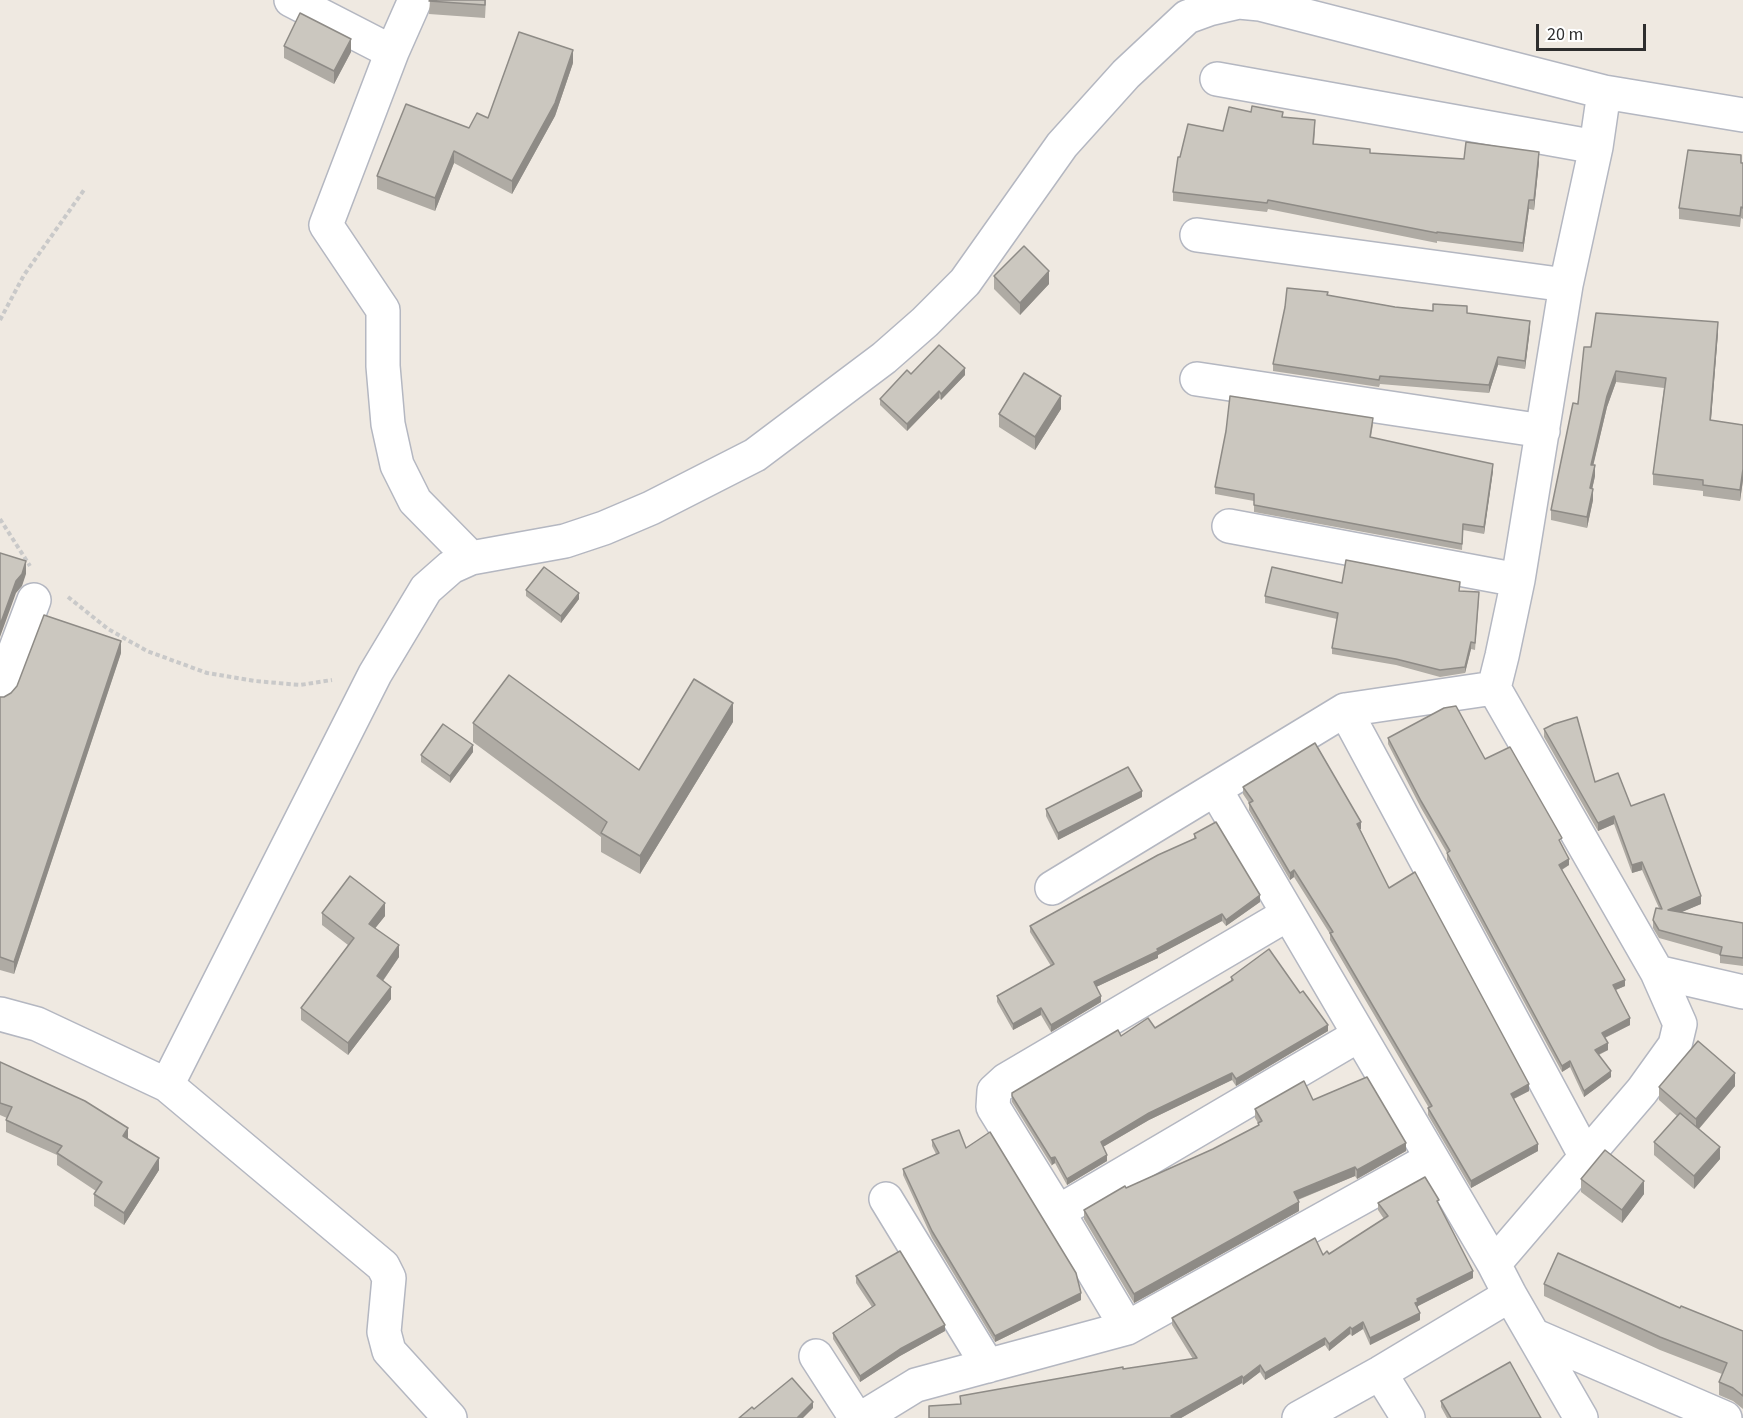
<!DOCTYPE html>
<style>
body{margin:0}
#map{position:relative;width:1743px;height:1418px;overflow:hidden;background:#efe9e1;font-family:"Source Sans 3",sans-serif}
canvas{display:block}
.scale{position:absolute;left:1536px;top:24px;width:110px;height:27px;box-sizing:border-box;border:3px solid #2e2e2e;border-top:0;padding-left:8px;font-size:18px;line-height:21px;white-space:nowrap;color:#2e2e2e;-webkit-text-stroke:4px #fff;paint-order:stroke}
</style>
<div id="map">
<canvas width="1743" height="1418"></canvas>
<div class="scale">20 m</div>
</div>
<script>
const ctx = document.querySelector('canvas').getContext('2d');
ctx.lineJoin = 'round';
function trace(path, color, width, dash) { ctx.strokeStyle = color; ctx.lineWidth = width; ctx.lineCap = dash ? 'butt' : 'round'; ctx.setLineDash(dash || []); ctx.stroke(path); }
function fill(path, color) { ctx.fillStyle = color; ctx.fill(path, 'evenodd'); }
const minor = new Path2D(`
 M291,0L392,52
 M415,0L392,52L326,225L383,310V366L388,424L397,465L415,501L471,558
 M1217,79L1596,147
 M1197,235L1566,285
 M1197,379L1543,431
 M1229,526L1518,580
 M0,691L34,600
 M1345,710L1586,1157
 M1215,789L1494,1264L1510,1295L1581,1418
 M1052,888L1345,710L1494,688
 M1657,972L1743,992
 M0,1014L37,1024L167,1085L383,1266L389,1278L384,1332L389,1351L450,1418
 M167,1085L375,674L426,589L451,567L471,558L565,541L604,528L651,508L755,455L884,358L925,322L965,282L1062,145L1126,74L1187,17L1209,9L1239,2L1260,4L1604,92L1743,115
 M886,1199L988,1366
 M1058,1212L1359,1035
 M1494,1264L1642,1091L1675,1045L1680,1024L1657,972L1494,688L1502,656L1518,580L1566,285L1596,147L1604,92
 M1127,1328L1058,1212L993,1107L994,1091L1006,1080L1288,914
 M1533,1335L1725,1418
 M816,1356L856,1418
 M1380,1373L1408,1418
 M862,1418L916,1385L1127,1328L1431,1159
 M1299,1418L1380,1373L1510,1295`);
trace(minor, '#b4b7c1', 36);
trace(new Path2D(`
 M0,320L24,275L84,190
 M0,519L30,566
 M68,597L108,629L147,651L207,673L255,681L300,685L332,680`), '#c9c9c9', 4, [4.5, 3]);
trace(minor, '#fff', 33);
fill(new Path2D(`
 M430,0H486L485,18L429,14Z
 M284,46L351,52L334,84L284,58Z
 M573,63L555,116L512,194L454,163L435,211L377,189V176L488,118Z
 M1251,112L1283,117L1315,130L1314,144L1370,153L1464,159L1539,162L1534,210L1529,209L1523,252L1437,241V243L1268,209L1267,212L1173,201V192L1180,157L1223,131Z
 M1741,163H1743V219L1741,218L1740,227L1679,219V208Z
 M994,276L1049,284L1020,315L994,289Z
 M1327,295L1395,307L1467,313L1530,329L1525,369L1498,365L1489,393L1380,384L1379,387L1273,371V364Z
 M1718,333L1711,420L1743,425V480L1740,501L1703,496V491L1653,485V474L1664,388L1616,382L1607,407L1593,465L1595,476L1592,489L1593,500L1587,528L1551,520V510L1591,347Z
 M911,374L965,375L941,400L939,398L907,431L880,405V399Z
 M1061,409L1035,450L999,427V414Z
 M1373,424L1371,437L1493,471L1484,534L1463,530L1462,550L1254,512V501L1215,494V487Z
 M1342,583L1460,591L1479,599L1475,650L1471,649L1465,673L1440,677L1396,665L1332,654V648L1337,619L1265,603V596Z
 M526,590L579,599L561,623L526,596Z
 M121,653L14,974L0,970V697H4Z
 M733,722L640,874L601,852V837L473,742V723L639,770Z
 M1544,729L1595,782L1631,806L1701,904L1681,912L1743,923V966L1720,963V955L1659,938L1653,928V920L1659,908L1642,870L1632,873L1614,824L1598,831L1544,737Z
 M1388,738L1485,759L1562,845L1569,865L1562,870L1625,986L1616,990L1630,1025L1605,1038L1608,1050L1599,1055L1611,1077L1584,1097L1570,1067L1562,1072L1447,860V853L1421,808L1388,744Z
 M473,752L450,783L421,762V755Z
 M1243,787L1361,829H1360L1389,888L1529,1091L1514,1099L1538,1151L1471,1188L1428,1115V1108H1429L1330,940V934L1294,877L1290,880L1249,810V803L1243,794Z
 M1142,797L1058,840L1046,816V809Z
 M1194,834L1260,902L1226,926L1222,921L1158,955V958L1096,987L1101,1002L1051,1032L1041,1015L1013,1030L997,1002V996L1051,966L1030,932V926L1194,839Z
 M322,913L385,916L375,928L399,957L383,981L391,999L348,1055L301,1020V1008L348,945L322,925Z
 M1231,977L1300,993L1328,1031L1236,1086L1232,1080L1149,1120L1103,1147L1107,1161L1067,1185L1055,1163L1052,1165V1166L1012,1102V1093L1121,1036L1155,1028L1231,982Z
 M0,1062L128,1139L159,1170L124,1225L94,1206V1194L96,1191L57,1165V1155L6,1132V1120L7,1118L0,1115Z
 M1735,1086L1699,1129L1720,1159L1694,1189L1654,1155V1142L1677,1116L1659,1100V1087Z
 M1313,1100L1406,1151L1357,1179L1355,1176L1298,1200L1299,1211L1134,1303L1084,1219V1210L1126,1188L1213,1149L1258,1126V1123L1255,1118V1109Z
 M932,1140L966,1148L1081,1300L995,1342L932,1238L903,1175V1169L936,1154L932,1146Z
 M1581,1179L1644,1194L1622,1223L1581,1192Z
 M1378,1203L1439,1205L1473,1278L1418,1306V1309L1420,1320L1370,1345L1363,1329L1352,1336L1350,1334L1329,1351L1325,1345L1265,1380L1260,1372L1243,1385L1242,1383L1181,1418H929V1406L960,1404V1396L1123,1369L1193,1359L1172,1325V1318L1323,1255L1329,1254L1384,1219L1378,1210Z
 M856,1276L945,1331L900,1356L860,1382L833,1339V1333L872,1307L856,1283Z
 M1544,1284L1680,1308L1743,1331V1409L1733,1401L1719,1395V1382L1722,1374L1660,1350L1544,1296Z
 M1441,1401L1541,1418H1447L1441,1407Z`), '#afaba4');
fill(new Path2D(`
 M351,39V52L334,84V71Z
 M573,50V63L555,116L512,194V181Z
 M454,151V163L435,211V198Z
 M1539,152V162L1534,210V200Z
 M1529,200V209L1523,252V243Z
 M1049,271V284L1020,315V303Z
 M1530,321V329L1525,369V361Z
 M1718,322V333L1710,431V420Z
 M1498,357V365L1489,393V385Z
 M965,368V375L941,400V394Z
 M1616,371V382L1607,407L1591,475V465L1607,396Z
 M939,391V398L907,431V424Z
 M1061,396V409L1035,450V437Z
 M1493,464V471L1484,534V527Z
 M1595,465V476L1590,499V488Z
 M1743,469V480L1740,501V490Z
 M1593,489V500L1587,528V517Z
 M26,561V574L22,586L16,593L0,637V625L16,581Z
 M579,593V599L561,623V616Z
 M121,641V653L14,974V962Z
 M1471,642V649L1465,673V667Z
 M733,703V722L640,874V856Z
 M473,745V752L450,783V776Z
 M1142,791V797L1058,840V833Z
 M1614,816V824L1598,831V823Z
 M1361,822V829L1357,830V824Z
 M1569,859V865L1559,871V865Z
 M1642,862V870L1632,873V865Z
 M1294,870V877L1290,880V873Z
 M1260,895V902L1226,926V920Z
 M1701,896V904L1668,918V910Z
 M385,903V916L369,936V924Z
 M1222,914V921L1158,955V958L1094,988V982L1157,949Z
 M399,945V957L377,989V976Z
 M1625,980V986L1613,991V985Z
 M391,987V999L348,1055V1043Z
 M1101,996V1002L1051,1032V1025Z
 M1041,1008V1015L1013,1030V1024Z
 M1630,1018V1025L1602,1039V1033Z
 M1328,1025V1031L1236,1086V1079Z
 M1608,1043V1050L1595,1056V1050Z
 M1570,1061V1067L1562,1072V1066Z
 M1611,1071V1077L1584,1097V1091Z
 M1232,1073V1080L1149,1120L1101,1148V1142L1149,1113Z
 M1735,1073V1086L1696,1132V1119Z
 M1529,1084V1091L1511,1100V1094Z
 M128,1128V1140L123,1136Z
 M1406,1143V1151L1357,1179V1170Z
 M1538,1144V1151L1471,1188V1181Z
 M1720,1147V1159L1694,1189V1176Z
 M1107,1155V1161L1067,1185V1179Z
 M1055,1157V1163L1052,1165L1051,1158Z
 M159,1158V1170L124,1225V1213Z
 M1355,1167V1176L1294,1201V1192Z
 M1644,1181V1194L1622,1223V1210Z
 M1299,1202V1211L1134,1303V1294Z
 M1473,1271V1278L1418,1306V1308L1415,1310V1303L1417,1299Z
 M1081,1293V1300L995,1342V1336Z
 M1420,1313V1320L1370,1345V1338Z
 M1363,1322V1329L1352,1336V1329Z
 M945,1325V1331L900,1356L860,1382V1376L900,1349Z
 M1350,1327V1334L1329,1351V1344Z
 M1325,1338V1345L1265,1380V1373Z
 M1260,1365V1372L1243,1385V1378Z
 M1242,1376V1383L1181,1418H1171V1416Z
 M813,1402V1408L803,1418H797Z`), '#8e8b86');
const building = new Path2D(`
 M430,0H485V5L429,1Z
 M300,13L351,39L334,71L284,46Z
 M519,32L573,50L555,103L512,181L454,151L435,198L377,176L406,104L469,128L477,113L488,118Z
 M1252,106L1283,112L1282,117L1315,120L1313,144L1370,149V153L1464,159L1466,142L1539,152L1534,200H1529L1523,243L1437,232V233L1268,200L1267,203L1173,192L1178,157H1180L1188,124L1223,131L1229,107L1251,112Z
 M1688,150L1741,155V163H1743V208L1741,207L1740,216L1679,208Z
 M1024,246L1049,271L1020,303L994,276Z
 M1287,288L1328,292L1327,295L1395,307L1433,311V304L1467,306V313L1530,321L1525,361L1498,357L1489,385L1380,376L1379,380L1273,364L1285,307Z
 M1596,313L1718,322L1710,420L1743,425V469L1740,490L1703,485V480L1653,474L1666,378L1616,371L1607,396L1591,465H1595L1590,488L1593,489L1587,517L1551,510L1573,403L1578,404L1584,347H1591Z
 M939,345L965,368L941,394L939,391L907,424L880,399L907,370L911,374Z
 M1024,373L1061,396L1035,437L999,414Z
 M1230,396L1373,418L1370,437L1493,464L1484,527L1463,524L1462,544L1254,505V494L1215,487L1226,431Z
 M0,553L26,561L22,574L16,581L0,625Z
 M1346,560L1460,582L1459,591L1479,592L1475,643L1471,642L1465,667L1440,670L1396,659L1332,648L1338,613L1265,596L1272,567L1342,583Z
 M544,567L579,593L561,616L526,590Z
 M44,615L121,641L14,962L0,957V697H4L11,693L17,686Z
 M509,675L639,770L694,679L733,703L640,856L601,833L607,822L473,723Z
 M1456,706L1485,759L1510,747L1562,838L1559,840L1569,859L1559,865L1625,980L1613,985L1630,1018L1602,1033L1608,1043L1595,1050L1611,1071L1584,1091L1570,1061L1562,1066L1447,853L1450,851L1421,801L1388,738L1444,708Z
 M1577,717L1595,782L1618,773L1631,806L1664,794L1701,896L1668,910L1743,923V958L1720,955L1722,947L1659,930L1653,920L1656,908L1662,909L1642,862L1632,865L1614,816L1598,823L1544,729L1554,724Z
 M443,724L473,745L450,776L421,755Z
 M1315,743L1361,822L1357,824L1389,888L1415,872L1529,1084L1511,1094L1538,1144L1471,1181L1428,1108L1432,1106L1330,933L1333,932L1294,870L1290,873L1249,803L1253,801L1243,787Z
 M1128,767L1142,791L1058,833L1046,809Z
 M1216,822L1260,895L1226,920L1222,914L1157,949L1158,951L1094,982L1101,996L1051,1025L1041,1008L1013,1024L997,996L1054,964L1030,926L1158,855L1196,838L1194,834Z
 M350,876L385,903L369,924L399,945L377,976L391,987L348,1043L301,1008L354,938L322,913Z
 M1269,949L1300,993L1303,991L1328,1025L1236,1079L1232,1073L1149,1113L1101,1142L1107,1155L1067,1179L1055,1157L1051,1158L1052,1160L1012,1096V1093L1118,1030L1121,1036L1148,1018L1155,1028L1233,980L1231,977Z
 M1698,1041L1735,1073L1696,1119L1659,1087Z
 M0,1062L85,1101L128,1128L123,1136L159,1158L124,1213L94,1194L102,1182L57,1153L62,1146L6,1120L12,1107L0,1103Z
 M1367,1077L1406,1143L1357,1170L1355,1167L1294,1192L1299,1202L1134,1294L1084,1210L1125,1186L1126,1188L1213,1149L1259,1125L1258,1123L1262,1121L1255,1109L1304,1081L1313,1100Z
 M1680,1113L1720,1147L1694,1176L1654,1142Z
 M959,1130L966,1148L990,1132L1076,1273L1081,1293L995,1336L932,1231L903,1169L939,1153L932,1140Z
 M1605,1150L1644,1181L1622,1210L1581,1179Z
 M1425,1177L1439,1200L1437,1201L1473,1271L1417,1299L1418,1302L1415,1303L1420,1313L1370,1338L1363,1322L1352,1329L1350,1327L1329,1344L1325,1338L1265,1373L1260,1365L1243,1378L1242,1376L1171,1416L1172,1418H929V1406L961,1404L960,1396L1123,1367V1369L1197,1358L1172,1318L1315,1238L1323,1255L1327,1251L1329,1254L1388,1216L1378,1203Z
 M900,1251L945,1325L900,1349L860,1376L833,1333L875,1305L856,1276Z
 M1558,1253L1680,1308L1681,1306L1743,1331V1396L1733,1388L1719,1382L1727,1363L1660,1337L1544,1284Z
 M1510,1362L1541,1418H1451L1441,1401Z
 M792,1378L813,1402L797,1418H739L752,1407L754,1409Z`);
fill(building, '#cbc7bf');
trace(building, '#8e8b86', 1.5);
</script>
